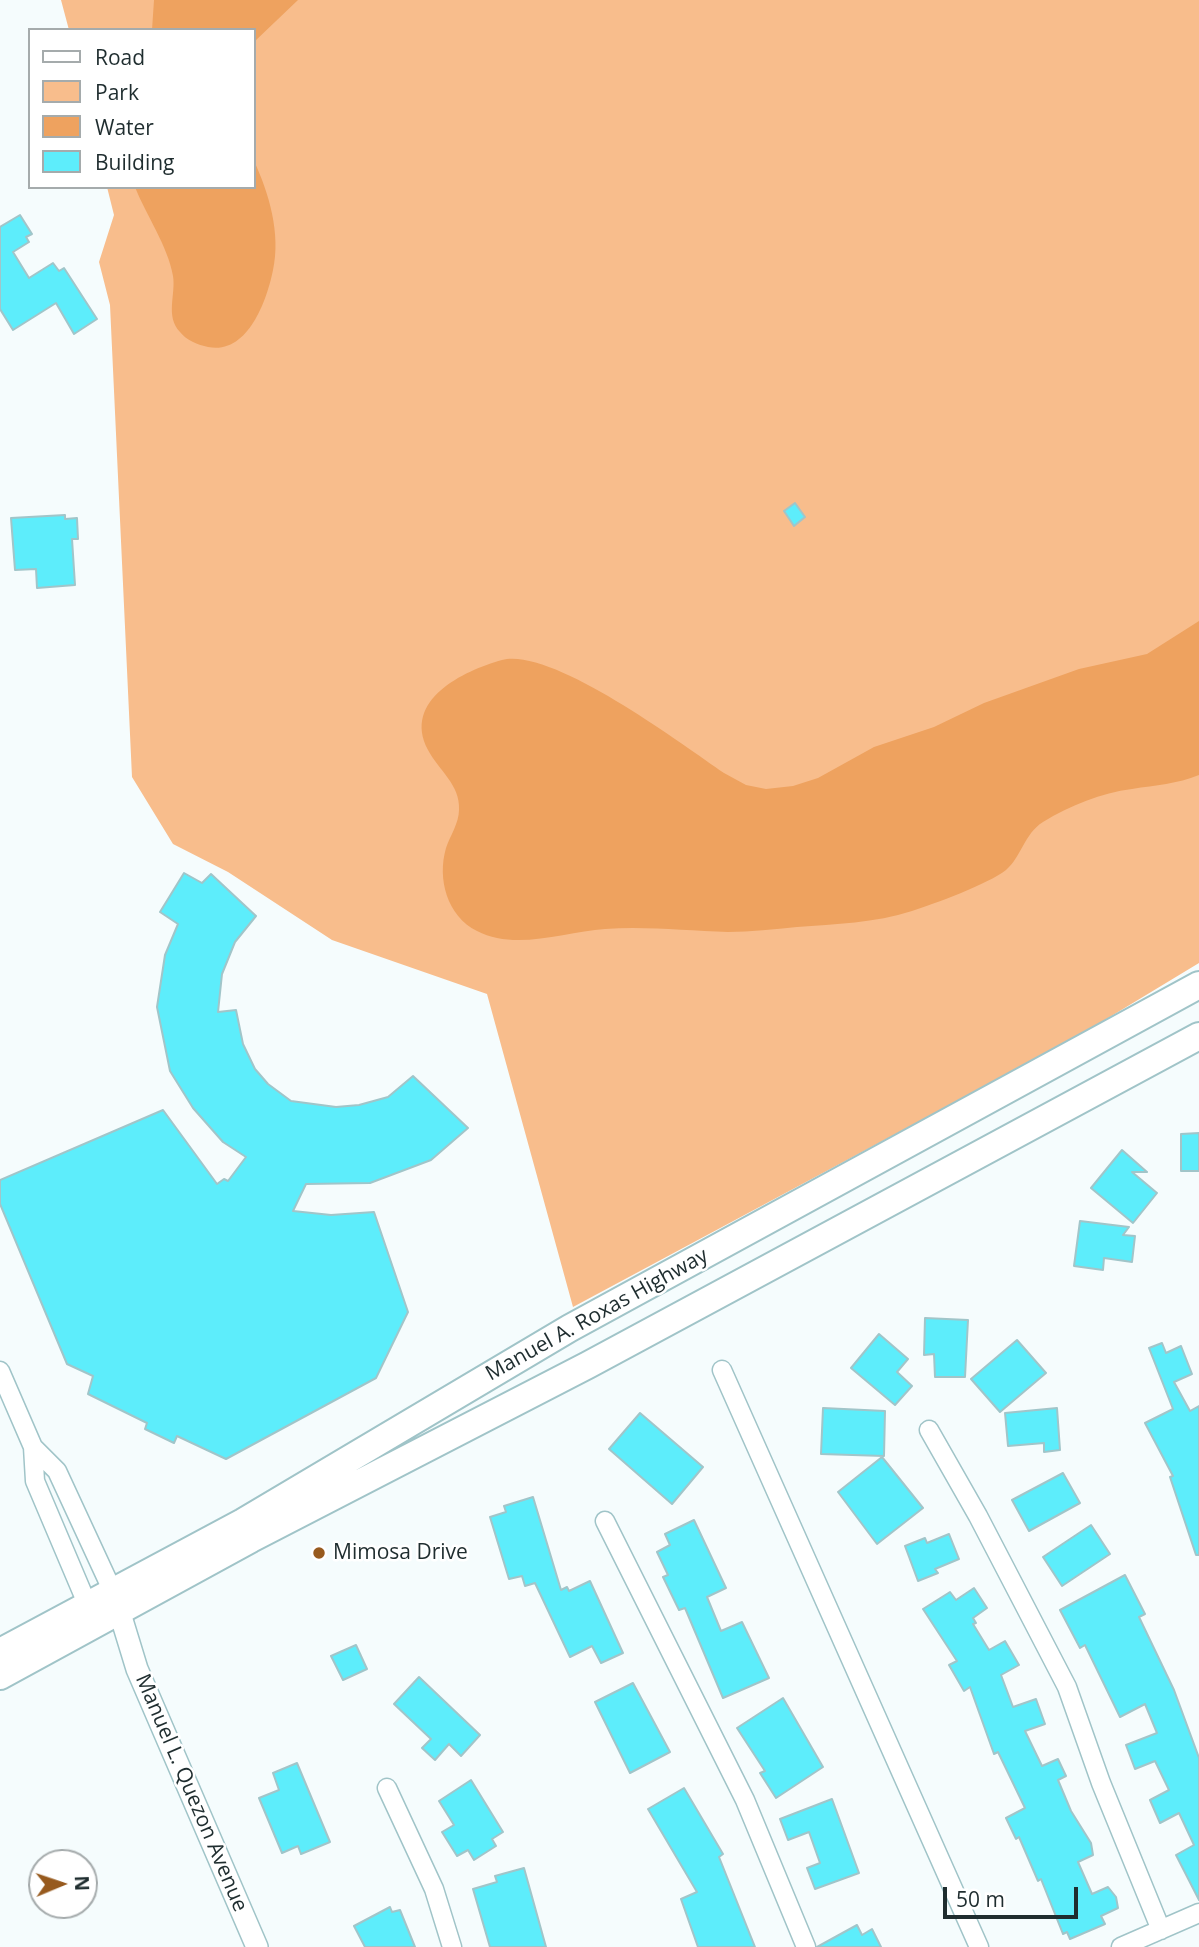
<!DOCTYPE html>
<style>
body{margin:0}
#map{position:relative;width:1199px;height:1947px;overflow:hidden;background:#f5fcfd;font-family:"Open Sans",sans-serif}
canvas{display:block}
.legend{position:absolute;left:28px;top:28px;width:228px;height:161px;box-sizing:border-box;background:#fff;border:2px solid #a5abac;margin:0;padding:9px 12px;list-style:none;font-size:21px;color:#1f2d2f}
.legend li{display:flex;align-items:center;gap:14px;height:35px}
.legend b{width:35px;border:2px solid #a5abac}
.north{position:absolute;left:28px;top:1849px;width:70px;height:70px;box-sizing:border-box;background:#fff;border:2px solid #a5abac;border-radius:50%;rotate:88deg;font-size:19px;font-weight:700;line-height:28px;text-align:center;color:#1f2d2f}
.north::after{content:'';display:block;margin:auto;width:24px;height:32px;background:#975a1e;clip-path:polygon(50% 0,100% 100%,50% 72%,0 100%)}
.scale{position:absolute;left:943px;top:1887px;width:135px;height:32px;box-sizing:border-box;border:4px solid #1f2d2f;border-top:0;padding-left:9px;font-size:21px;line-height:24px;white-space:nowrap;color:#1f2d2f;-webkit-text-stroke:5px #fff;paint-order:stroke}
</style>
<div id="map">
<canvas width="1199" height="1947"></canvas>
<ul class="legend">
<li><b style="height:9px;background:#fff"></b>Road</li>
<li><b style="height:19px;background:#f8bd8c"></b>Park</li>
<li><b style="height:19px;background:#eea25f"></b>Water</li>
<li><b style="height:19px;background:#5dedfb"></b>Building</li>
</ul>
<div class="north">N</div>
<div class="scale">50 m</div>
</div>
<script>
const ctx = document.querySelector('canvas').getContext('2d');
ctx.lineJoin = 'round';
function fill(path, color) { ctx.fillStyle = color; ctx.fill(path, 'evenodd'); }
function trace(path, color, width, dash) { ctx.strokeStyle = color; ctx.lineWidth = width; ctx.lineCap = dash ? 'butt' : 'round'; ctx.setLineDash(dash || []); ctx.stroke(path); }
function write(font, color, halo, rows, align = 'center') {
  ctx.font = font + ' "Open Sans",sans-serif'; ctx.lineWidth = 5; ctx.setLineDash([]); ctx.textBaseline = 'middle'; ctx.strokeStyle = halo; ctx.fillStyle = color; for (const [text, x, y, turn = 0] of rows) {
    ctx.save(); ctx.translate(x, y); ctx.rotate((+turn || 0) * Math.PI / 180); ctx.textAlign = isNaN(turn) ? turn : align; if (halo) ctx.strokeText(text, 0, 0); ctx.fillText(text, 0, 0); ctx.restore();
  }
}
fill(new Path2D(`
 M61,0H1199V963L1080,1035L573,1307L487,994L332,940L228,872L173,844L132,777L110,305L99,262L114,215L107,187H254V30H69Z`), '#f8bd8c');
fill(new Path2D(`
 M154,0H298L254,42V30H152Z
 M254,161C269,193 281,234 273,270C267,300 248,355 208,347C198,345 186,340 180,332C165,316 176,295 173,276C168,246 146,215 135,187H254Z
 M1199,621V775C1177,784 1156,785 1132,789C1101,793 1071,805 1043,822C1024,834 1022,856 1006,870C988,884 934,904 912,911C875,923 835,924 797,927C774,929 751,932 728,932C688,931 646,926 605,929C565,932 515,951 477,931C447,916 437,879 446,848C450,836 459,823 459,810C460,784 439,771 428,750C402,700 463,671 502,660C552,647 680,743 724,773L746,785L766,789L793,786L818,778L874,747L934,727L984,703L1079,669L1147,654Z`), '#eea25f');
const building = new Path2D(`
 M20,215L32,234L26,237L29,242L13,252L29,278L53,263L59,271L64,268L97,319L74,334L56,303L13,330L0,309V227Z
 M795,503L805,517L794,526L784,511Z
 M65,515V519L77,518L78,539H72L75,585L37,588L36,569L15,570L11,518Z
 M184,873L202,883L211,874L256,916L235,942L222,974L218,1012L236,1010L243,1044L255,1069L268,1084L291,1101L336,1107L359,1105L388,1097L413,1076L468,1128L431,1160L370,1183L306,1184L293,1211L331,1215L374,1212L408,1312L376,1378L226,1459L177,1436L174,1443L145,1429L147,1423L88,1394L93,1376L67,1364L0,1204V1180L163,1110L217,1184L224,1179L228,1181L246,1157L223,1142L193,1108L170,1071L157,1007L165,955L178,924L160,912Z
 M1199,1133V1171H1181V1134Z
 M1122,1150L1147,1172H1132L1157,1193L1133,1223L1091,1188Z
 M1080,1221L1129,1227L1123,1235L1135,1236L1132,1262L1104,1258L1103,1270L1074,1266Z
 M925,1318L968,1320L965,1377H935L934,1354L924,1355Z
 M879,1334L908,1359L897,1372L912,1386L895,1405L851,1368Z
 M1017,1340L1046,1373L1000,1412L971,1379Z
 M1162,1343L1166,1353L1181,1346L1192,1374L1174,1382L1190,1411L1199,1406V1555H1196L1170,1477L1173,1476L1145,1423L1173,1409L1149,1348Z
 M823,1408L885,1411L884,1456L821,1454Z
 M1057,1408L1060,1450L1044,1452V1443L1008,1446L1005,1413Z
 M640,1413L703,1467L672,1504L609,1449Z
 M882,1457L923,1508L877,1544L838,1492Z
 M1063,1473L1080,1503L1029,1531L1012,1500Z
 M533,1497L561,1590L567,1587L569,1591L590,1581L623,1653L601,1663L592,1646L570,1657L535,1583L525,1586L522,1576L509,1579L490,1517L506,1512L504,1506Z
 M694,1520L726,1588L707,1597L721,1631L742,1622L769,1678L723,1698L685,1608L679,1610L663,1577L668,1575L657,1552L670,1545L665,1534Z
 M1091,1525L1110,1554L1062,1586L1043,1557Z
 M949,1534L959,1559L935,1569L938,1573L918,1581L905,1546L925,1538L927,1543Z
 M1125,1575L1145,1614L1139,1617L1174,1690L1199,1758V1900L1176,1855L1194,1845L1179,1813L1160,1823L1150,1800L1169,1790L1155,1761L1135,1769L1126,1745L1157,1733L1145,1704L1120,1717L1085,1645L1080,1648L1060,1610Z
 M974,1588L987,1608L973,1618L976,1623L973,1624L989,1650L1005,1641L1019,1665L1001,1675L1013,1707L1036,1699L1045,1724L1025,1731L1042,1766L1058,1759L1066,1776L1058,1780L1071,1811L1091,1843L1093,1855L1078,1862L1092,1894L1108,1887L1116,1897L1118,1908L1101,1916L1105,1924L1070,1939L1067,1932L1063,1934L1041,1879L1038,1881L1019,1837L1016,1839L1006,1818L1025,1808L998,1752L994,1754L970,1687L964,1691L949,1665L957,1661L923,1609L950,1592L956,1600Z
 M356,1645L367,1669L343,1680L331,1656Z
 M419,1677L480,1735L461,1756L449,1744L435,1760L422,1748L431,1739L394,1704Z
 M633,1683L670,1752L630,1773L595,1702Z
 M783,1698L823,1767L776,1798L760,1773L765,1771L737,1728Z
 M297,1763L330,1842L301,1854L298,1846L282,1853L259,1798L279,1790L273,1773Z
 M471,1780L503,1832L492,1839L496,1846L474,1860L468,1850L457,1856L442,1832L454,1825L439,1801Z
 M684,1788L723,1854L719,1857L755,1947H698L681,1899L697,1892L648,1809Z
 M832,1799L859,1873L815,1889L807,1868L820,1863L809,1832L788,1840L780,1819Z
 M524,1868L546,1947H490L473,1889L497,1882L495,1876Z
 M390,1907L392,1912L400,1910L415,1947H365L354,1926Z
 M857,1925L862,1935L872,1929L881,1947H817Z`);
fill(building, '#5dedfb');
trace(building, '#a1c5c9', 2);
const minor = new Path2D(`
 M722,1370L979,1947
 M0,1371L33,1447L35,1481L88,1606
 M929,1430L978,1516L1067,1687L1101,1783L1161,1930
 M33,1447L57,1471L113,1592
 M605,1521L745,1800L806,1947
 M387,1788L434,1889L452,1947
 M1121,1947L1199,1913`);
const tertiary = new Path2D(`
 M115,1597L137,1669L257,1947`);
const primary = new Path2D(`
 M0,1652L243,1522L570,1328L1199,985
 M0,1676L251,1539L588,1365L1199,1036`);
trace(minor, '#a0c4c8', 21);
trace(tertiary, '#a0c4c8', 24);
trace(primary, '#a0c4c8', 30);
trace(minor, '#fff', 18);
trace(tertiary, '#fff', 21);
trace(primary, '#fff', 26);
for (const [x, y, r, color] of [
 [319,1553,7,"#975a1e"]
]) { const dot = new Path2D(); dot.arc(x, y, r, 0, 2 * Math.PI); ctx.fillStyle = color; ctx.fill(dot); trace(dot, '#fff', 2.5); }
write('21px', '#1f2d2f', '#fff', [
 ["Manuel A. Roxas Highway",597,1315,-29],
 ["Manuel L. Quezon Avenue",191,1793,67]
]);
write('21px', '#1f2d2f', '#fff', [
 ["Mimosa Drive",333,1553]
], 'left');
</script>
